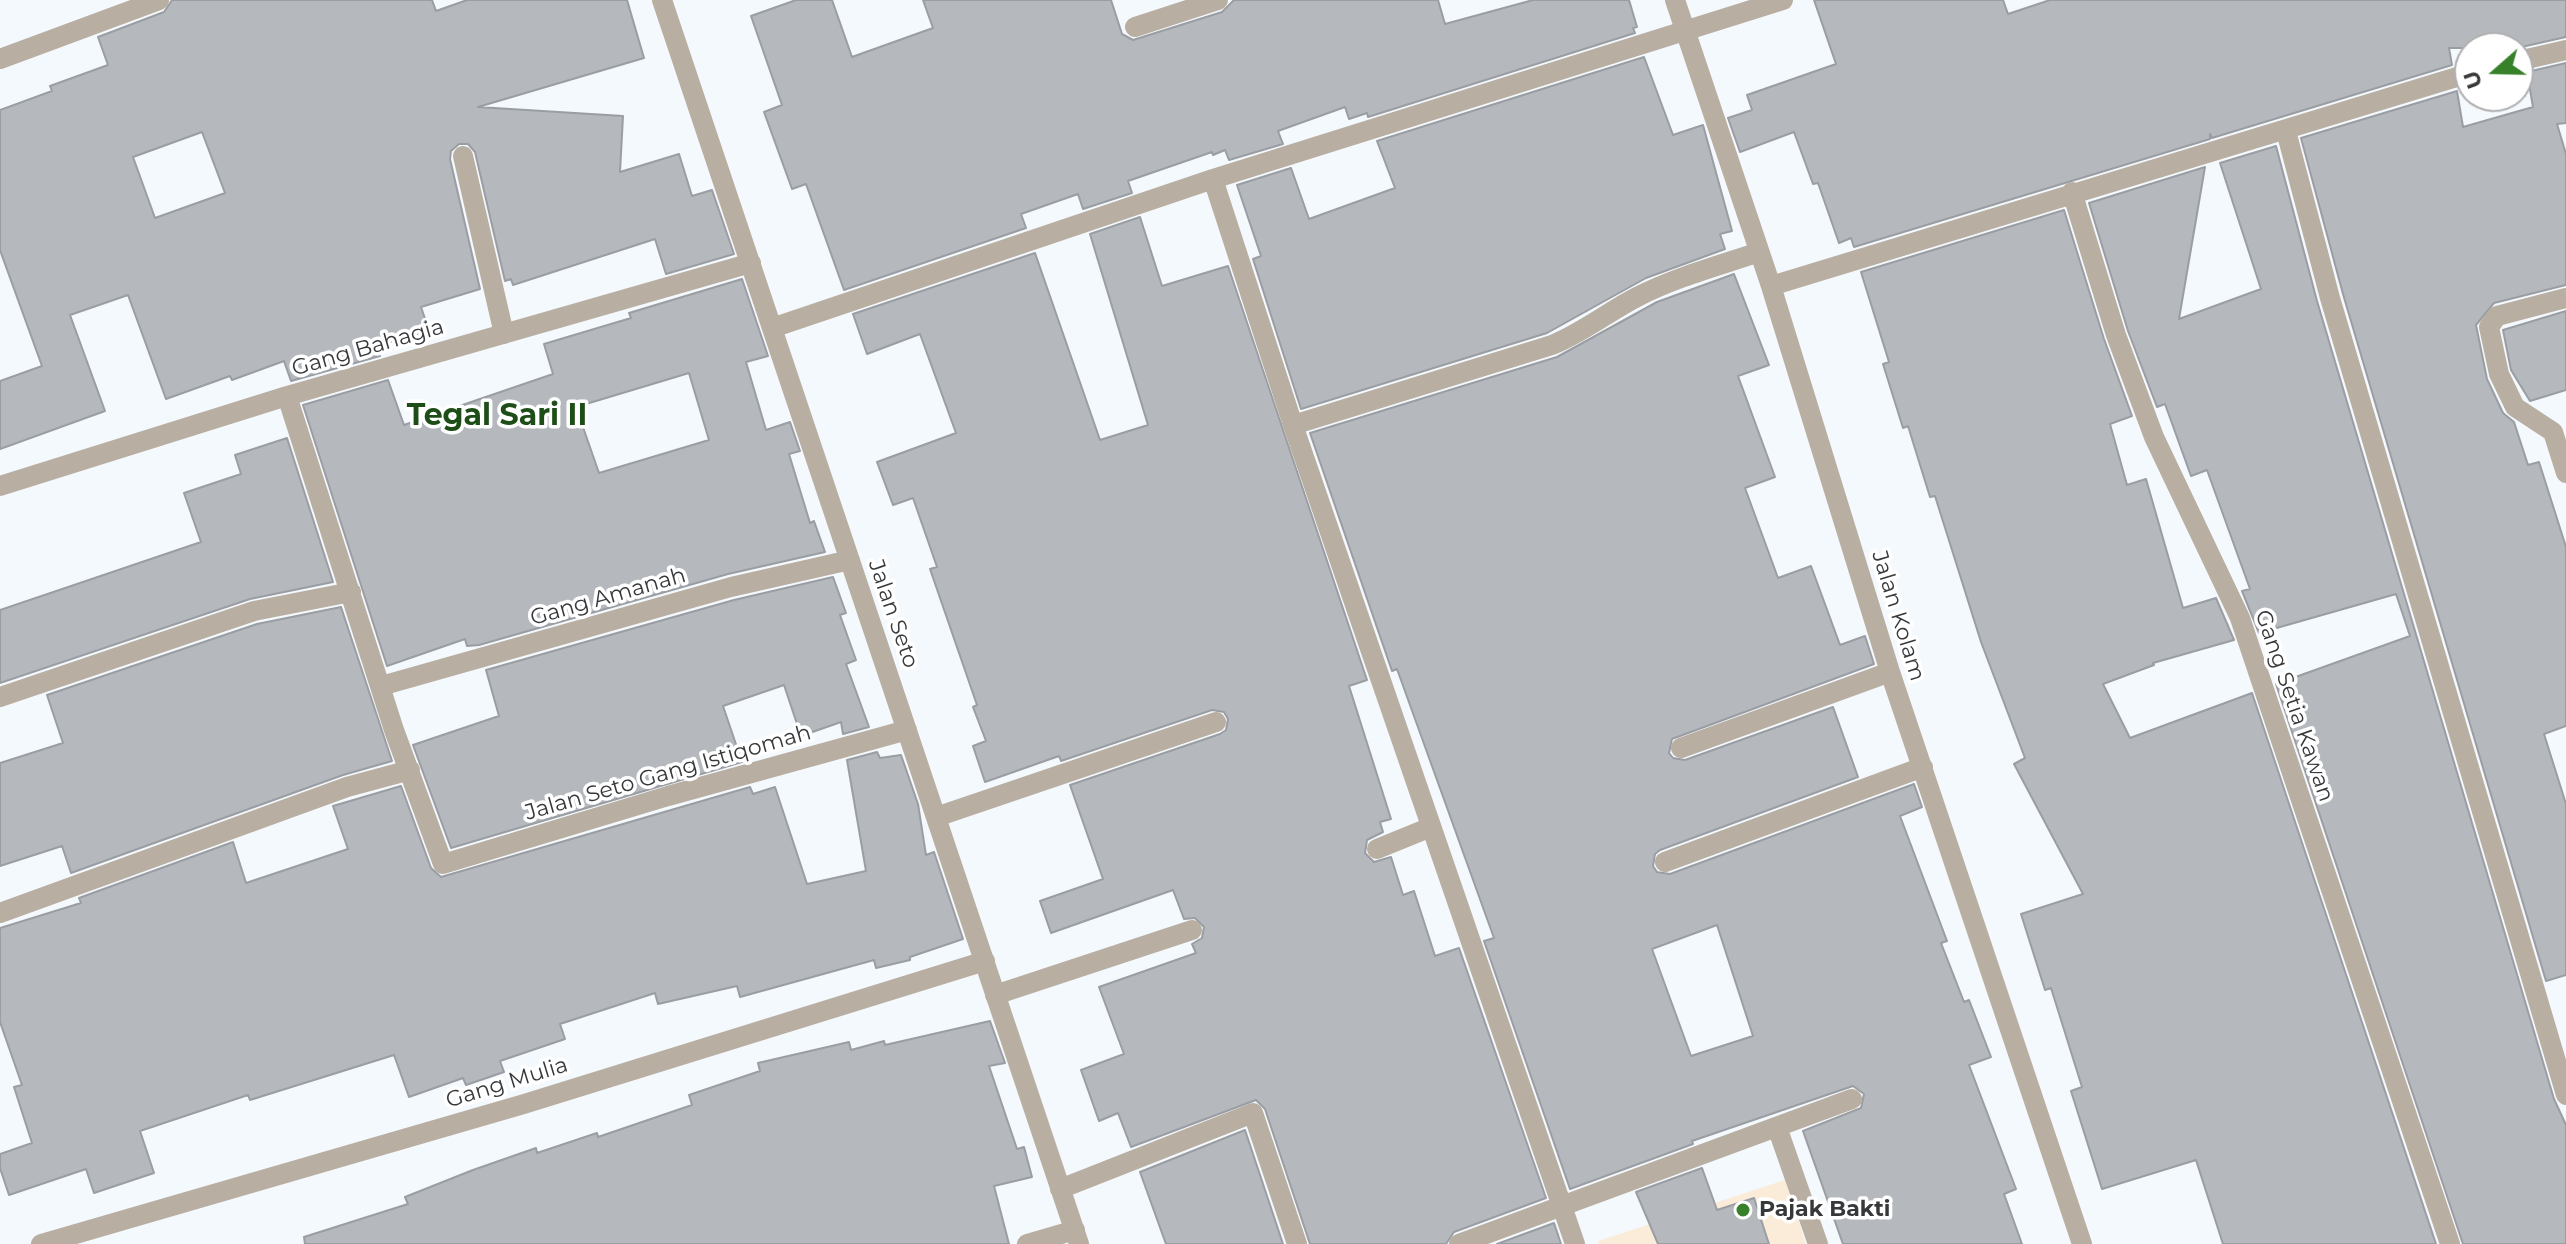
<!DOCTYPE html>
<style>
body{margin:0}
#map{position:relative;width:2566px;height:1244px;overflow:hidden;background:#f4f9fe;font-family:Montserrat,sans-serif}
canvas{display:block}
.north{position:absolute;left:2454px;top:32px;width:80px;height:80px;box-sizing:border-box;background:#fff;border:2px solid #afafb0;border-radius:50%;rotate:250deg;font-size:22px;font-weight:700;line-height:32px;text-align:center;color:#37383a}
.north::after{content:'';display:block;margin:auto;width:28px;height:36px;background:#36812a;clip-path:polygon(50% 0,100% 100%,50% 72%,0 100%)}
</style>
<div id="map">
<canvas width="2566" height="1244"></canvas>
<div class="north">U</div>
</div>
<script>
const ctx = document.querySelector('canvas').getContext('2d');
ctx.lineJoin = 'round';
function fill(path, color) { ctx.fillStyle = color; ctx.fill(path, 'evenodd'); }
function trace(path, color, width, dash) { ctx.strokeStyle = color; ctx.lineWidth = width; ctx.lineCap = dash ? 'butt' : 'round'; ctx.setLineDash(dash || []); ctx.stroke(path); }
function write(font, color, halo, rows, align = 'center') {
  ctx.font = font + ' Montserrat,sans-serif'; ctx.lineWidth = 7; ctx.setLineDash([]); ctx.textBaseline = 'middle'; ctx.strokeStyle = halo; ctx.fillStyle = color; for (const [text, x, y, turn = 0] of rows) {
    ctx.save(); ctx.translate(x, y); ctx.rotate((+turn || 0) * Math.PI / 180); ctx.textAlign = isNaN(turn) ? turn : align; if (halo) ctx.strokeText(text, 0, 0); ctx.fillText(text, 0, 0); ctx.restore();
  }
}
fill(new Path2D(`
 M1785,1180L1806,1244H1599L1598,1241Z`), '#fbecd9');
const building = new Path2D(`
 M172,0H432L436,11L467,0H627L644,58L478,107L623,116L620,172L679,154L692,196L712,190L734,254L666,274L655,239L513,285L511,279L505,281L475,152L468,144H459L451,151L450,159L480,289L421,307L429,330L388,343L390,349L378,352L380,356L291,381L284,361L232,380L230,376L166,399L128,295L70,315L105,411L0,449V381L42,366L0,250V110L52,91L50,86L108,65L98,37L164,12ZM202,132L225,193L155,218L133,157Z
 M796,0H832L852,57L933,28L923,0H1111L1122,34L1133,40L1222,12L1234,0H1438L1445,24L1533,0H1629L1637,27L1633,28L1635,33L1368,117L1367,113L1349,119L1345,107L1278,131L1283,144L1229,160L1225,150L1213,155L1212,152L1128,181L1132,193L1083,209L1078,194L1021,214L1026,228L844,290L806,184L792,189L764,112L782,105L751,16Z
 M1814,0H2003L2008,14L2050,0H2566V37L2517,48H2449L2452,65L2212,138L2210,134V139L1854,247L1851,238L1839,243L1818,183L1813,184L1794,132L1740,152L1728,118L1752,110L1747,95L1836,64Z
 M1644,57L1673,135L1703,125L1732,231L1720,234L1725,249L1646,278L1547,333L1301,409L1253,259L1261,256L1237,185L1291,168L1309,219L1395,188L1377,141Z
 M2566,63V123L2557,124L2566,154V285L2494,303L2476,325L2487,379L2503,413L2514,422L2528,465L2539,462L2566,547V726L2544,734L2566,804V975L2546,981L2343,294L2301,138L2457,91L2463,127L2533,107L2527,72Z
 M2276,146L2317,301L2554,1099L2566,1125V1244H2463L2276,684L2410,636L2396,594L2259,633L2242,591L2250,589L2207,470L2191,476L2165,404L2157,407L2128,331L2089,203L2205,167L2179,319L2261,289L2220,163Z
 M2064,210L2104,339L2132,416L2110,424L2127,485L2146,479L2183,608L2216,598L2234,640L2153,663L2154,665L2103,684L2130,738L2252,693L2436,1244H2223L2196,1160L2102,1189L2071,1091L2082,1087L2051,988L2045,990L2021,914L2083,894L2014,764L2025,758L1981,642L1935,496L1930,497L1908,426L1903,428L1883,364L1889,362L1861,272Z
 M1140,217L1162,286L1228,266L1367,680L1349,686L1391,819L1380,822L1383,832L1367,840L1365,853L1374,862L1391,857L1403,895L1414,891L1435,956L1459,948L1546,1198L1454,1232L1446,1244H1310L1265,1109L1256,1100L1131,1147L1118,1113L1099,1121L1081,1070L1124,1054L1099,987L1196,953L1192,944L1202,938L1204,927L1195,918L1184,919L1173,890L1051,933L1040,901L1103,879L1070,785L1220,734L1226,730L1228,719L1224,712L1212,710L1061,761L1059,756L985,782L973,746L986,741L973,707L977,705L930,569L937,567L913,498L893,505L877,462L956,433L920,334L867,354L853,314L1035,253L1100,440L1148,425L1090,234Z
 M1734,274L1769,365L1738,376L1775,477L1745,488L1778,578L1811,566L1840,645L1865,636L1874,664L1672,739L1669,753L1673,758L1685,760L1833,707L1858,777L1660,850L1655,854L1653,866L1657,872L1670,874L1914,784L1922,807L1900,816L1947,941L1941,943L1964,1002L1969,1000L1991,1057L1969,1065L2016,1189L2004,1194L2022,1244H1843L1803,1131L1861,1108L1864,1094L1853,1086L1692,1141L1693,1144L1570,1189L1484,941L1494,938L1397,669L1392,671L1310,433L1557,357L1657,302ZM1717,925L1753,1036L1691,1056L1652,949Z
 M742,279L768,356L746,362L766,430L790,422L800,451L789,454L810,523L814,521L825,552L728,574L479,645L467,646L465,639L387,666L303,405L388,380L404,425L553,374L544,344L631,318L629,313ZM689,373L709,440L599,473L576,407Z
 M2566,311V390L2530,401L2511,370L2503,330Z
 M287,438L333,582L250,599L0,683V610L201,542L184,493L241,474L235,455Z
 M833,577L846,613L840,615L856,660L846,664L869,727L843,734L841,722L801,736L784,685L723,706L742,762L451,848L413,745L499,716L486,670L734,600Z
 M341,607L392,761L343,775L71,873L62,846L0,866V763L63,743L47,695L257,624Z
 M877,752L880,758L901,755L918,804L926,855L934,852L963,939L910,957V960L876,968L874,960L740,997L737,986L658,1004L655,993L560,1024L565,1039L500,1061L504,1072L466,1085L463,1078L409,1097L394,1055L250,1100L248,1095L140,1131L154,1173L94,1193L86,1169L9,1195L0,1168V1154L32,1143L14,1087L22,1085L0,1022V928L81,903L79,898L233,842L246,883L348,849L333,806L401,786L431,868L441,877L750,787L753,794L775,787L807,884L866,871L847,760Z
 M990,1021L1005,1063L989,1066L1017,1149L1024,1147L1032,1177L994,1186L1009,1244H305L304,1237L408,1204L405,1197L473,1170L536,1148L537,1153L597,1133L598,1137L692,1105L689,1095L760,1071L758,1063L849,1042L851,1050L884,1041L885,1045Z
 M1245,1130L1283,1244H1166L1140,1172Z
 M1702,1168L1717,1210L1754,1198L1769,1244H1658L1636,1192Z
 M1554,1223L1561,1244H1497Z`);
fill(building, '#b5b9be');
trace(building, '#9a9ea3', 2);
trace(new Path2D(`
 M1377,849L1431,827
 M995,995L1192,930`), '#b8aea1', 20);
trace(new Path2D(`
 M662,0L1079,1244
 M1675,0L1771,286L1890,672L2082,1244
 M1135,27L1218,0
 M0,59L159,0
 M2518,61L2566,50
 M2286,131L2330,298L2566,1095
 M463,156L504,334
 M2072,192L2116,335L2154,437L2240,618L2450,1244
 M1771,286L2470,73
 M2566,298L2497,316L2489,327L2499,374L2515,407L2553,432L2566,473
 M772,328L1213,179
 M287,396L394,730L443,864L668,796L907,730
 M1293,425L1552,345C1582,333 1608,312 1637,297C1676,277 1718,266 1759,252
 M0,486L287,396L751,263
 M381,686L731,587L850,560
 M0,697L254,611L351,592
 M1681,748L1890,672
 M936,817L1216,722
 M1665,862L1923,767
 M0,913L347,787L410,770
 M1777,1127L1818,1244
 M1060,1189L1253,1113L1297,1244
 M41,1244L524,1104L985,961
 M1027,1244L1075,1230
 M1459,1244L1852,1099
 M1575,1244L1293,425L1213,179L1783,0`), '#b8aea1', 20);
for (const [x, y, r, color] of [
 [1743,1210,8,"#36812a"]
]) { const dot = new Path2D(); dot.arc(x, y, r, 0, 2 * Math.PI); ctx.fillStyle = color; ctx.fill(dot); trace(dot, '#fff', 3); }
write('22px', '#37383a', '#fff', [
 ["Gang Bahagia",368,348,-16],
 ["Gang Amanah",608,597,-16],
 ["Jalan Seto",893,614,71],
 ["Jalan Kolam",1898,616,73],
 ["Gang Setia Kawan",2294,706,71],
 ["Jalan Seto Gang Istiqomah",668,773,-16],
 ["Gang Mulia",507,1083,-17]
]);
write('bold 22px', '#37383a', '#fff', [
 ["Pajak Bakti",1759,1210]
], 'left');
write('bold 30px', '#1e4e17', '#fff', [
 ["Tegal Sari II",497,416]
]);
</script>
